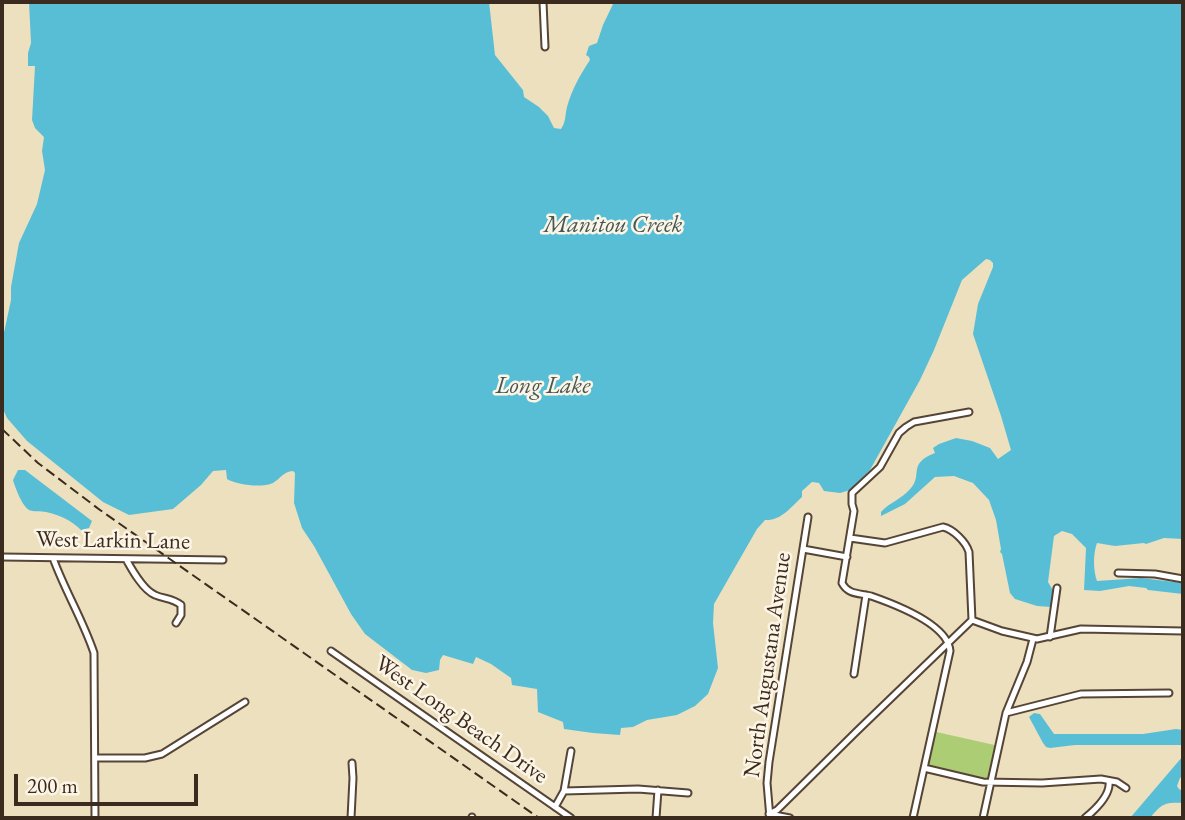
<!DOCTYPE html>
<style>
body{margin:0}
#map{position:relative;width:1185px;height:820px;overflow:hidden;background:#ede0bf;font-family:"EB Garamond",serif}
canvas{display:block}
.frame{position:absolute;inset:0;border:4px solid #3b2a1e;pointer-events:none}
.scale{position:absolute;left:14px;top:774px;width:184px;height:32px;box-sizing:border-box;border:4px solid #3b2a1e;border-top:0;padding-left:9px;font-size:21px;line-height:24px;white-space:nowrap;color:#3b2a1e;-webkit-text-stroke:5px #fcf5e5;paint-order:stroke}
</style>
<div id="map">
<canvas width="1185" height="820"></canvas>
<div class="frame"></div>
<div class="scale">200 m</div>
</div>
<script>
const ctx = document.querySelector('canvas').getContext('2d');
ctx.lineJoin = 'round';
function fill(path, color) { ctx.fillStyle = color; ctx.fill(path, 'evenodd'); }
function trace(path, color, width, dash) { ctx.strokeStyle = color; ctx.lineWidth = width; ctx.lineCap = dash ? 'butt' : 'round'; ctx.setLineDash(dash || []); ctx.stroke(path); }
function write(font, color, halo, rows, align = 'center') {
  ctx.font = font + ' "EB Garamond",serif'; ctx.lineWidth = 5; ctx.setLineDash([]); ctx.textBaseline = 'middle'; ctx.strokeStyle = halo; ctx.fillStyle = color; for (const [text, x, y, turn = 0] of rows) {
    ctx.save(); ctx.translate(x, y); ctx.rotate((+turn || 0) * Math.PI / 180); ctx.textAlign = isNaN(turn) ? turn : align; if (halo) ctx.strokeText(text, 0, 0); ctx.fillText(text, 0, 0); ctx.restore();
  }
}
fill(new Path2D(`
 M932,731L999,746L991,782L924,768Z`), '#adcd74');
fill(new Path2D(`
 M29,2H489L495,55L523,90L524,97L539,107L548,116L554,128L561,129C566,122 565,115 567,107C572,89 580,75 590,60L589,57L586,55L589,46L597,43L603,25L614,2H1183V539L1164,538L1146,544L1144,543L1115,546L1097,543C1093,554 1093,570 1097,581L1141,578L1183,583V594L1148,590L1146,588L1129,586L1100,591L1084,590L1086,548L1072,534L1062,531L1054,536L1048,582L1054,592L1051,607L1037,606L1015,599L1010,593L1002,554L1000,552L1001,549L996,520L989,500L973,483L954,476L935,477L905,504L881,516V512C890,502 902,499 911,488C923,474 907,464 935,453L933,448L939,444L956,438L972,441L990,448L998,459L1011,450L1001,416L973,334L978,304L993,267V263L990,260L986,259L962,280L934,350L920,380L870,470L850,490L840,493L824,491L819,483L812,482L802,491V497C791,507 781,521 765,520L757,529L714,604L713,623L718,668L708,694L695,706L677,715L647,720L633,727L621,728L620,735L593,733L564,729L563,722L538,712L537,689L512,685L511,678L491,664L476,657L473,664L443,655L440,660L439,670L426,673L412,670L365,634L351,614L314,546L302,528L294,503L295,473L293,471C283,472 281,478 273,483C261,488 238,485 227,479L226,470L213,471L201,485L173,509L129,515L103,502L27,441L7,418L2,407V342L11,300V287L19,243L37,204L45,170L42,151L44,137L35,128L32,120L35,66H28V53L31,43Z
 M18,470H25L92,521L89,528L81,530C71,520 60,515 46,512C41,511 33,512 29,510C22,506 15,487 13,480Z
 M1034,713L1040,714L1054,734H1143L1176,729L1183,730V745H1075L1050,748L1046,747L1043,743L1029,717Z
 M1183,756V775L1180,778L1177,786L1179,789L1183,791V803C1164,802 1162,804 1150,818H1130Z`), '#58bed6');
const street = new Path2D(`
 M543,2L545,47
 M850,538L885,543L943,527C953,529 966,542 969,552L972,620
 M803,549L847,557
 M2,557L223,560
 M53,558C65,591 83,620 94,653L95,818
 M126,559C132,570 143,590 155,595C164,599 173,598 181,605V615L176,623
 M1118,573L1155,574L1183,579
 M972,620L1002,631L1037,639L1081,629L1183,631
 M1050,637L1057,588
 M331,651L571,818
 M854,674L866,595
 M1006,713L1081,694L1169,693
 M95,758H145L162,754L245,702
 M924,768L983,782L1042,783L1101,779L1117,782L1126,788
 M564,791L638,789L688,793
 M555,807L564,791L571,751
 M769,814L777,810L856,732L972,620
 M769,814L790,818
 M351,818L353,778L352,763
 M472,818V817
 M656,818L658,790
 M770,818L767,783L769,762L808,517
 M913,818L950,651C948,624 894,604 871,596C860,593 848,595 842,583L854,511L852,504V493L880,467L899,433L906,427L914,422L969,412
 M983,818L1006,713L1027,662L1033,639
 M1085,818C1096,809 1111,795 1109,781`);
trace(street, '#564536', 9);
trace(street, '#fff', 5);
trace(new Path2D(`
 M2,429L38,463L100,510L539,818`), '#3b2a1e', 2, [10, 5]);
write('23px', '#3b2a1e', '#fcf5e5', [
 ["West Larkin Lane",113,541,1],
 ["North Augustana Avenue",768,665,-82],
 ["West Long Beach Drive",461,720,35]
]);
write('italic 24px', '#445655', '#fcf5e5', [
 ["Manitou Creek",613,225],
 ["Long Lake",543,386]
]);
</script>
